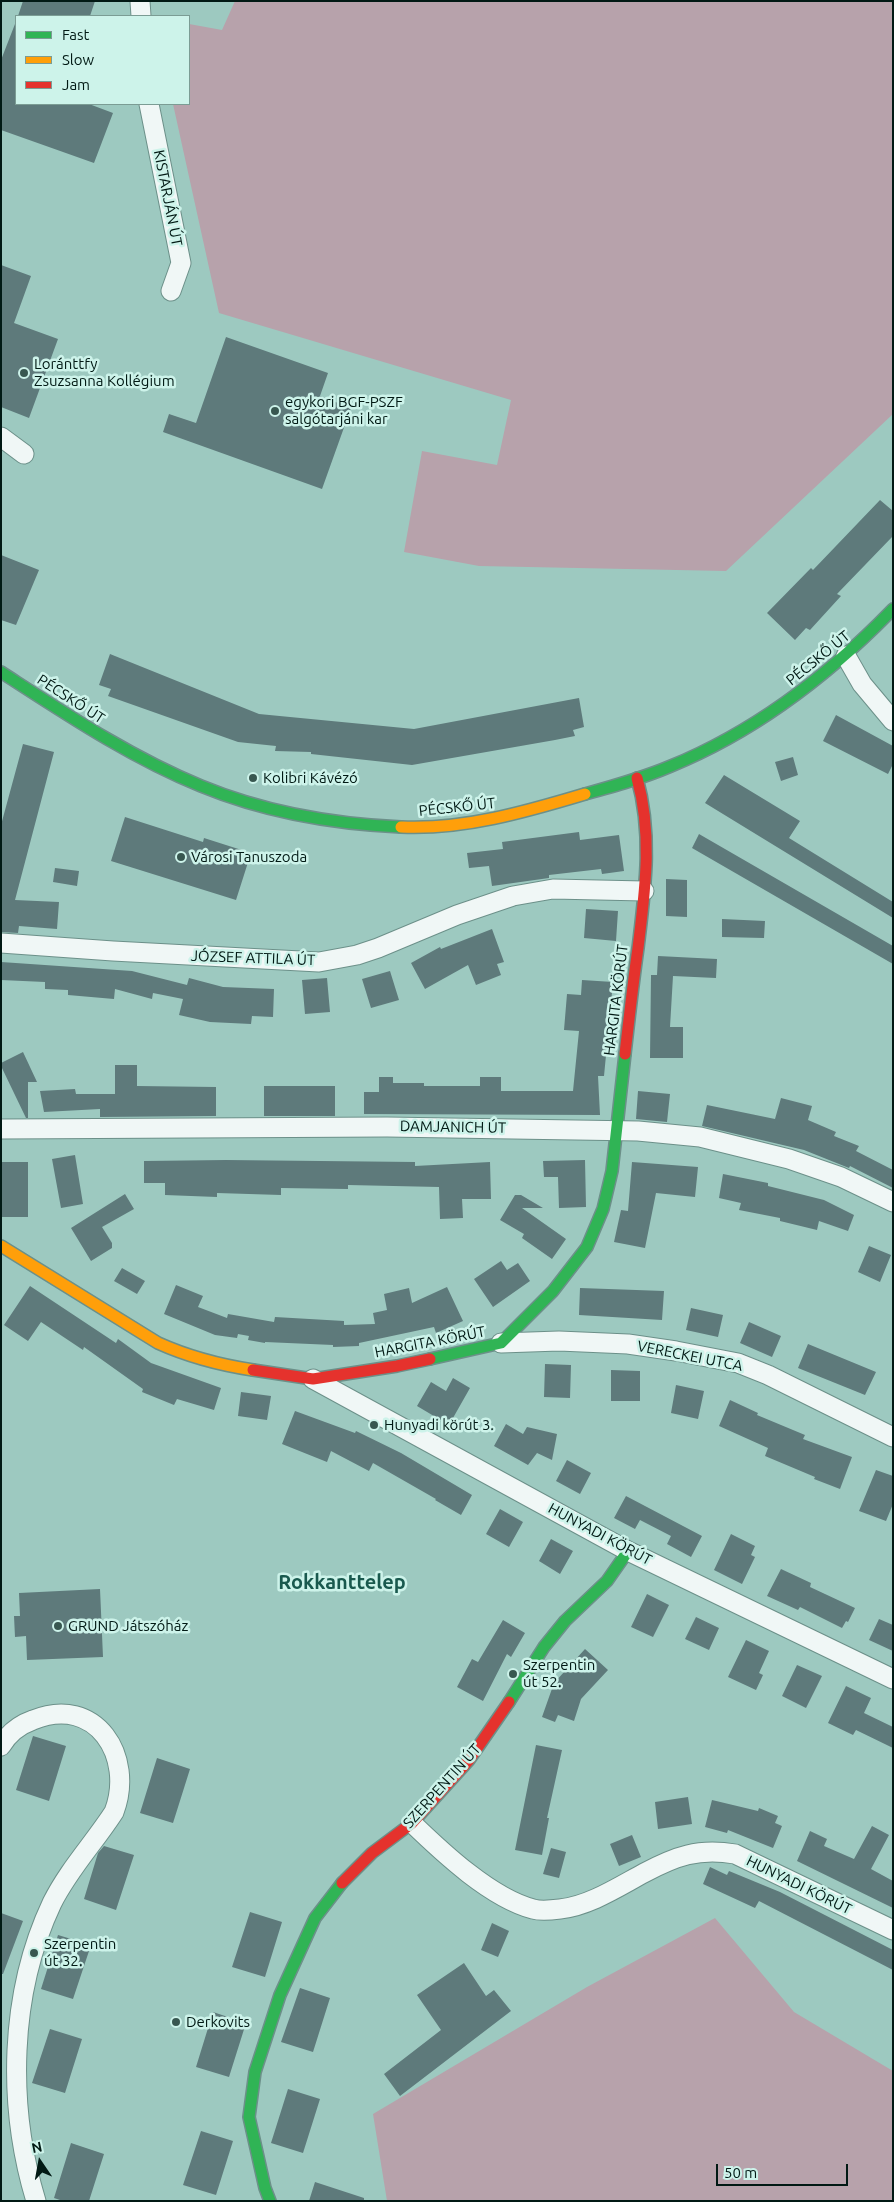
<!DOCTYPE html>
<meta charset="utf-8">
<style>
body{margin:0}
#map{position:relative;width:894px;height:2202px;overflow:hidden;background:#9dc9c0;font-family:Ubuntu,sans-serif}
canvas{display:block}
.frame{position:absolute;inset:0;border:2px solid #011914;pointer-events:none}
.legend{position:absolute;left:15px;top:15px;width:175px;height:90px;box-sizing:border-box;background:#cdf3ea;border:1px solid #7b9c94;margin:0;padding:6px 9px;list-style:none;font-size:15px;color:#011914}
.legend li{display:flex;align-items:center;gap:10px;height:25px}
.legend b{width:25px;border:1px solid #7b9c94}
.north{position:absolute;left:15px;top:2137px;width:50px;height:50px;-webkit-text-stroke:4px #cdf3ea;paint-order:stroke;rotate:348deg;font-size:14px;font-weight:700;line-height:20px;text-align:center;color:#011914}
.north::after{content:'';display:block;margin:auto;width:18px;height:22px;background:#011914;clip-path:polygon(50% 0,100% 100%,50% 72%,0 100%)}
.scale{position:absolute;left:716px;top:2164px;width:132px;height:22px;box-sizing:border-box;border:2px solid #011914;border-top:0;padding-left:6px;font-size:15px;line-height:18px;white-space:nowrap;color:#011914;-webkit-text-stroke:4px #cdf3ea;paint-order:stroke}
</style>
<div id="map">
<canvas width="894" height="2202"></canvas>
<div class="frame"></div>
<ul class="legend">
<li><b style="height:6px;background:#30b455"></b>Fast</li>
<li><b style="height:6px;background:#ff9f0a"></b>Slow</li>
<li><b style="height:6px;background:#e5322d"></b>Jam</li>
</ul>
<div class="north">N</div>
<div class="scale">50 m</div>
</div>
<script>
const ctx = document.querySelector('canvas').getContext('2d');
ctx.lineJoin = 'round';
function fill(path, color) { ctx.fillStyle = color; ctx.fill(path, 'evenodd'); }
function trace(path, color, width, dash) { ctx.strokeStyle = color; ctx.lineWidth = width; ctx.lineCap = dash ? 'butt' : 'round'; ctx.setLineDash(dash || []); ctx.stroke(path); }
function write(font, color, halo, rows, align = 'center') {
  ctx.font = font + ' Ubuntu,sans-serif'; ctx.lineWidth = 5; ctx.setLineDash([]); ctx.textBaseline = 'middle'; ctx.strokeStyle = halo; ctx.fillStyle = color; for (const [text, x, y, turn = 0] of rows) {
    ctx.save(); ctx.translate(x, y); ctx.rotate((+turn || 0) * Math.PI / 180); ctx.textAlign = isNaN(turn) ? turn : align; if (halo) ctx.strokeText(text, 0, 0); ctx.fillText(text, 0, 0); ctx.restore();
  }
}
fill(new Path2D(`
 M235,1H893V414L726,571L479,566L404,552L422,451L497,465L511,400L219,313L173,104H189V24L222,30Z
 M715,1918L794,2012L893,2071V2201H387L373,2114L587,1987Z`), '#b7a2ab');
fill(new Path2D(`
 M23,1H95L90,16H18Z
 M15,24L16,104H89L113,113L94,163L1,130V60Z
 M1,265L31,276L14,323L58,339L29,418L1,407Z
 M226,337L328,373L320,396L351,408L322,489L163,432L169,414L196,423Z
 M880,500L893,511V536L837,594L841,596L810,630L806,628L795,640L767,613L811,568L813,570Z
 M1,555L39,570L16,625L1,620Z
 M110,654L259,714L414,729L579,698L584,727L573,730L575,736L555,740L412,765L311,754V752L275,751L276,746L238,742L108,696L111,689L99,685Z
 M836,715L893,746V764L888,774L823,741Z
 M23,744L54,752L15,900L59,902L57,929L19,926L18,933L1,932V825Z
 M793,757L798,775L781,781L775,762Z
 M724,775L800,821L789,838L893,902V918L705,803Z
 M125,817L203,842L204,838L251,853L236,900L111,861Z
 M579,832L580,840L619,835L624,871L602,874L601,869L549,875V878L492,886L489,866L469,868L467,853L503,849L502,842Z
 M699,834L893,946V964L692,848Z
 M55,868L79,871L77,886L53,882Z
 M666,879L687,880V917L666,916Z
 M586,909L618,911L616,941L584,938Z
 M722,919L765,921L764,938L722,937Z
 M492,929L504,962L497,964L501,975L476,985L468,965L425,989L411,963L440,947L441,949Z
 M658,956L717,959L716,978L673,976L670,1027H683V1058H650L651,975H657Z
 M1,962L132,971L187,985L189,978L223,987L274,989L273,1017L252,1016L251,1024L210,1022L179,1015L183,999L153,993L152,999L115,989L114,999L68,995V990L45,989V982L1,980Z
 M390,971L399,1000L371,1008L362,979Z
 M327,978L330,1012L305,1014L302,980Z
 M582,980L613,982L604,1076H598L600,1115L364,1114V1092H379V1077H393V1083H424V1086H480V1077H501V1091H573L579,1031L564,1030L567,994L581,995Z
 M23,1052L37,1082H28V1118H26L1,1066V1063Z
 M115,1065H137V1086L216,1087V1116L100,1117V1109L44,1112L40,1091L75,1089L76,1094H115Z
 M264,1086H335V1116H264Z
 M638,1091L670,1094L667,1122L636,1119Z
 M781,1098L812,1106L808,1120L836,1132L834,1136L859,1146L856,1151L893,1170V1188L850,1166L849,1168L804,1150L702,1126L707,1105L775,1119Z
 M75,1155L83,1204L61,1208L52,1159Z
 M226,1160L415,1162V1166L490,1162L491,1199H462L463,1218L440,1219L439,1187L348,1185V1189L281,1188V1195L217,1193V1197L165,1195V1183H144V1161Z
 M585,1160L586,1207L559,1208L558,1177H544L543,1161Z
 M1,1162H28V1217H2Z
 M632,1162L698,1167L695,1197L656,1193L645,1248L614,1242L621,1210L628,1211Z
 M723,1174L768,1183V1186L824,1200L854,1215L848,1231L819,1221L817,1230L780,1221V1218L739,1210L741,1203L719,1198Z
 M125,1194L134,1209L102,1227L112,1243V1248L91,1261L71,1228Z
 M515,1195H521L543,1208H522L566,1239L552,1259L522,1238L524,1234L500,1220Z
 M869,1246L891,1255L880,1282L858,1272Z
 M501,1261L507,1270L518,1263L530,1281L493,1307L474,1279Z
 M122,1268L145,1281L137,1294L114,1281Z
 M176,1285L203,1296L198,1307L227,1318L228,1314L274,1322L275,1317L344,1321V1325L375,1324L373,1313L387,1310L384,1294L409,1288L412,1303L447,1287L463,1321L436,1333L434,1327L359,1343V1346L333,1347V1345L265,1342V1343L248,1340L249,1336L238,1334L237,1338L215,1335L164,1314Z
 M30,1286L116,1343L118,1339L151,1363L221,1388L214,1410L177,1399L174,1405L142,1392L143,1389L84,1347L83,1350L41,1322L28,1341L4,1325Z
 M580,1288L664,1291L662,1320L579,1315Z
 M691,1308L723,1315L718,1337L686,1330Z
 M749,1322L781,1336L772,1357L740,1343Z
 M808,1344L876,1372L865,1395L798,1368Z
 M545,1364L571,1365L570,1398L544,1397Z
 M611,1370L640,1371V1401H611Z
 M453,1378L470,1388L449,1425L417,1406L431,1382L446,1391Z
 M676,1385L704,1391L698,1419L671,1413Z
 M241,1392L271,1396L267,1420L238,1416Z
 M730,1400L758,1413L757,1415L805,1435L803,1439L852,1457L840,1489L814,1479L815,1477L765,1456L768,1448L719,1426Z
 M295,1411L355,1433L356,1431L401,1453L472,1495L461,1515L435,1500L436,1499L373,1463L369,1471L331,1451L327,1462L282,1444Z
 M506,1424L523,1434L527,1427L557,1434L552,1460L537,1453L528,1465L494,1446Z
 M567,1460L591,1473L580,1494L556,1481Z
 M876,1470L893,1476V1504L886,1521L859,1511Z
 M626,1496L702,1536L691,1557L667,1544L671,1536L640,1520L635,1529L614,1518Z
 M500,1509L523,1522L509,1547L486,1534Z
 M731,1534L755,1546L751,1555L755,1557L742,1584L714,1570Z
 M551,1539L573,1551L560,1574L539,1561Z
 M781,1569L811,1583L810,1587L855,1608L848,1622L846,1621L842,1628L800,1607L798,1610L767,1596Z
 M100,1589L103,1657L27,1660L26,1636L15,1637L14,1616H20L19,1593Z
 M647,1594L669,1605L653,1637L631,1627Z
 M696,1617L719,1628L709,1650L685,1639Z
 M879,1619L893,1625V1651L869,1640Z
 M503,1620L525,1633L511,1657L507,1654L483,1701L457,1687L472,1659L478,1662Z
 M746,1640L769,1651L759,1673L763,1675L756,1690L728,1677Z
 M585,1649L608,1670L581,1699L574,1721L558,1715L555,1722L542,1717L554,1683Z
 M797,1665L822,1676L806,1708L782,1696Z
 M846,1686L871,1698L864,1713L893,1727V1748L856,1730L853,1735L828,1723Z
 M33,1736L66,1746L49,1801L16,1790Z
 M536,1745L562,1750L547,1818H549L542,1855L515,1850Z
 M157,1758L190,1769L173,1823L140,1813Z
 M688,1797L692,1824L658,1829L655,1802Z
 M712,1800L758,1811L759,1808L778,1816L775,1823L782,1826L773,1848L728,1830L727,1833L705,1827Z
 M872,1826L889,1835L871,1869L893,1881V1908L797,1861L810,1831L827,1839L824,1846L854,1859Z
 M632,1835L641,1857L619,1866L610,1844Z
 M104,1846L134,1855L116,1910L84,1899L98,1853Z
 M551,1848L566,1852L559,1878L543,1874Z
 M710,1867L727,1875L729,1871L780,1892L893,1950V1970L759,1901L755,1908L703,1884Z
 M250,1912L282,1922L265,1977L232,1967Z
 M1,1913L23,1921L3,1974H1Z
 M492,1923L509,1931L498,1957L481,1950Z
 M58,1935L91,1945L73,1999L41,1989Z
 M464,1963L486,1996L494,1990L511,2011L400,2096L384,2074L441,2030L417,1995Z
 M300,1988L330,1998L313,2052L281,2042Z
 M213,2012L246,2023L229,2077L196,2067Z
 M50,2029L82,2039L65,2093L32,2083Z
 M288,2089L320,2099L303,2153L271,2143Z
 M201,2131L233,2141L216,2195L183,2185Z
 M71,2143L104,2154L89,2201H63L54,2198Z
 M315,2182L364,2198V2201H309Z`), '#5e7a7b');
const street = new Path2D(`
 M140,1L141,16
 M149,104L181,263L171,291
 M1,437L24,454
 M846,656L862,684L893,721
 M1,943L113,951L319,962L357,955L378,948L457,915L513,896L553,889L644,891
 M1,1129L387,1127L638,1131L700,1137L789,1159L841,1177L893,1202
 M501,1343L559,1341L628,1344L676,1351L738,1363L768,1375L893,1437
 M313,1379L628,1551L893,1679
 M1,1746C8,1734 19,1725 33,1720C96,1694 135,1757 114,1812C94,1843 69,1869 52,1903C9,1994 7,2106 36,2201
 M412,1823C443,1853 491,1898 533,1909C540,1911 552,1910 560,1909C589,1906 618,1887 644,1873C676,1856 698,1848 735,1854L893,1930`);
const fast = new Path2D(`
 M1,672C66,714 130,757 201,786C264,812 334,824 401,827
 M585,794C614,786 643,778 671,766C756,731 829,675 893,609
 M430,1359L501,1343L553,1291L587,1247L603,1209L612,1171L625,1054
 M509,1702L544,1647L565,1621L607,1581L628,1551
 M270,2201L265,2188L249,2117L255,2072L280,1995L315,1918L342,1883`);
const slow = new Path2D(`
 M401,827C463,830 525,812 585,794
 M1,1246L158,1343C189,1357 220,1365 253,1370`);
const jam = new Path2D(`
 M625,1054C629,1019 633,983 638,948C645,890 653,835 637,778
 M253,1370L313,1379L397,1366L430,1359
 M342,1883L372,1853L412,1823L469,1760L509,1702`);
trace(street, '#6c9089', 21);
trace(fast, '#6c9089', 14);
trace(slow, '#6c9089', 14);
trace(jam, '#6c9089', 14);
trace(street, '#f0f7f6', 19);
trace(fast, '#30b455', 11);
trace(slow, '#ff9f0a', 11);
trace(jam, '#e5322d', 11);
for (const [x, y, r, color] of [
 [24,373,5,"#385750"],
 [275,411,5,"#385750"],
 [253,778,5,"#385750"],
 [181,857,5,"#385750"],
 [374,1425,5,"#385750"],
 [58,1626,5,"#385750"],
 [513,1674,5,"#385750"],
 [34,1953,5,"#385750"],
 [176,2022,5,"#385750"]
]) { const dot = new Path2D(); dot.arc(x, y, r, 0, 2 * Math.PI); ctx.fillStyle = color; ctx.fill(dot); trace(dot, '#cdf3ea', 2); }
write('15px', '#011914', '#cdf3ea', [
 ["KISTARJÁN ÚT",168,198,79],
 ["PÉCSKŐ ÚT",818,658,-39],
 ["PÉCSKŐ ÚT",71,699,33],
 ["PÉCSKŐ ÚT",457,807,-6],
 ["JÓZSEF ATTILA ÚT",253,958,2],
 ["HARGITA KÖRÚT",616,1000,-83],
 ["DAMJANICH ÚT",453,1127,1],
 ["HARGITA KÖRÚT",430,1342,-11],
 ["VERECKEI UTCA",690,1356,11],
 ["HUNYADI KÖRÚT",600,1534,28],
 ["SZERPENTIN ÚT",442,1786,-48],
 ["HUNYADI KÖRÚT",799,1885,26]
]);
write('15px', '#011914', '#cdf3ea', [
 ["Loránttfy",34,364],
 ["Zsuzsanna Kollégium",34,381],
 ["egykori BGF-PSZF",285,402],
 ["salgótarjáni kar",285,419],
 ["Kolibri Kávézó",263,778],
 ["Városi Tanuszoda",191,857],
 ["Hunyadi körút 3.",384,1425],
 ["GRUND Játszóház",68,1626],
 ["Szerpentin",523,1665],
 ["út 52.",523,1682],
 ["Szerpentin",44,1944],
 ["út 32.",44,1961],
 ["Derkovits",186,2022]
], 'left');
write('bold 20px', '#19594e', '#cdf3ea', [
 ["Rokkanttelep",342,1582]
]);
</script>
